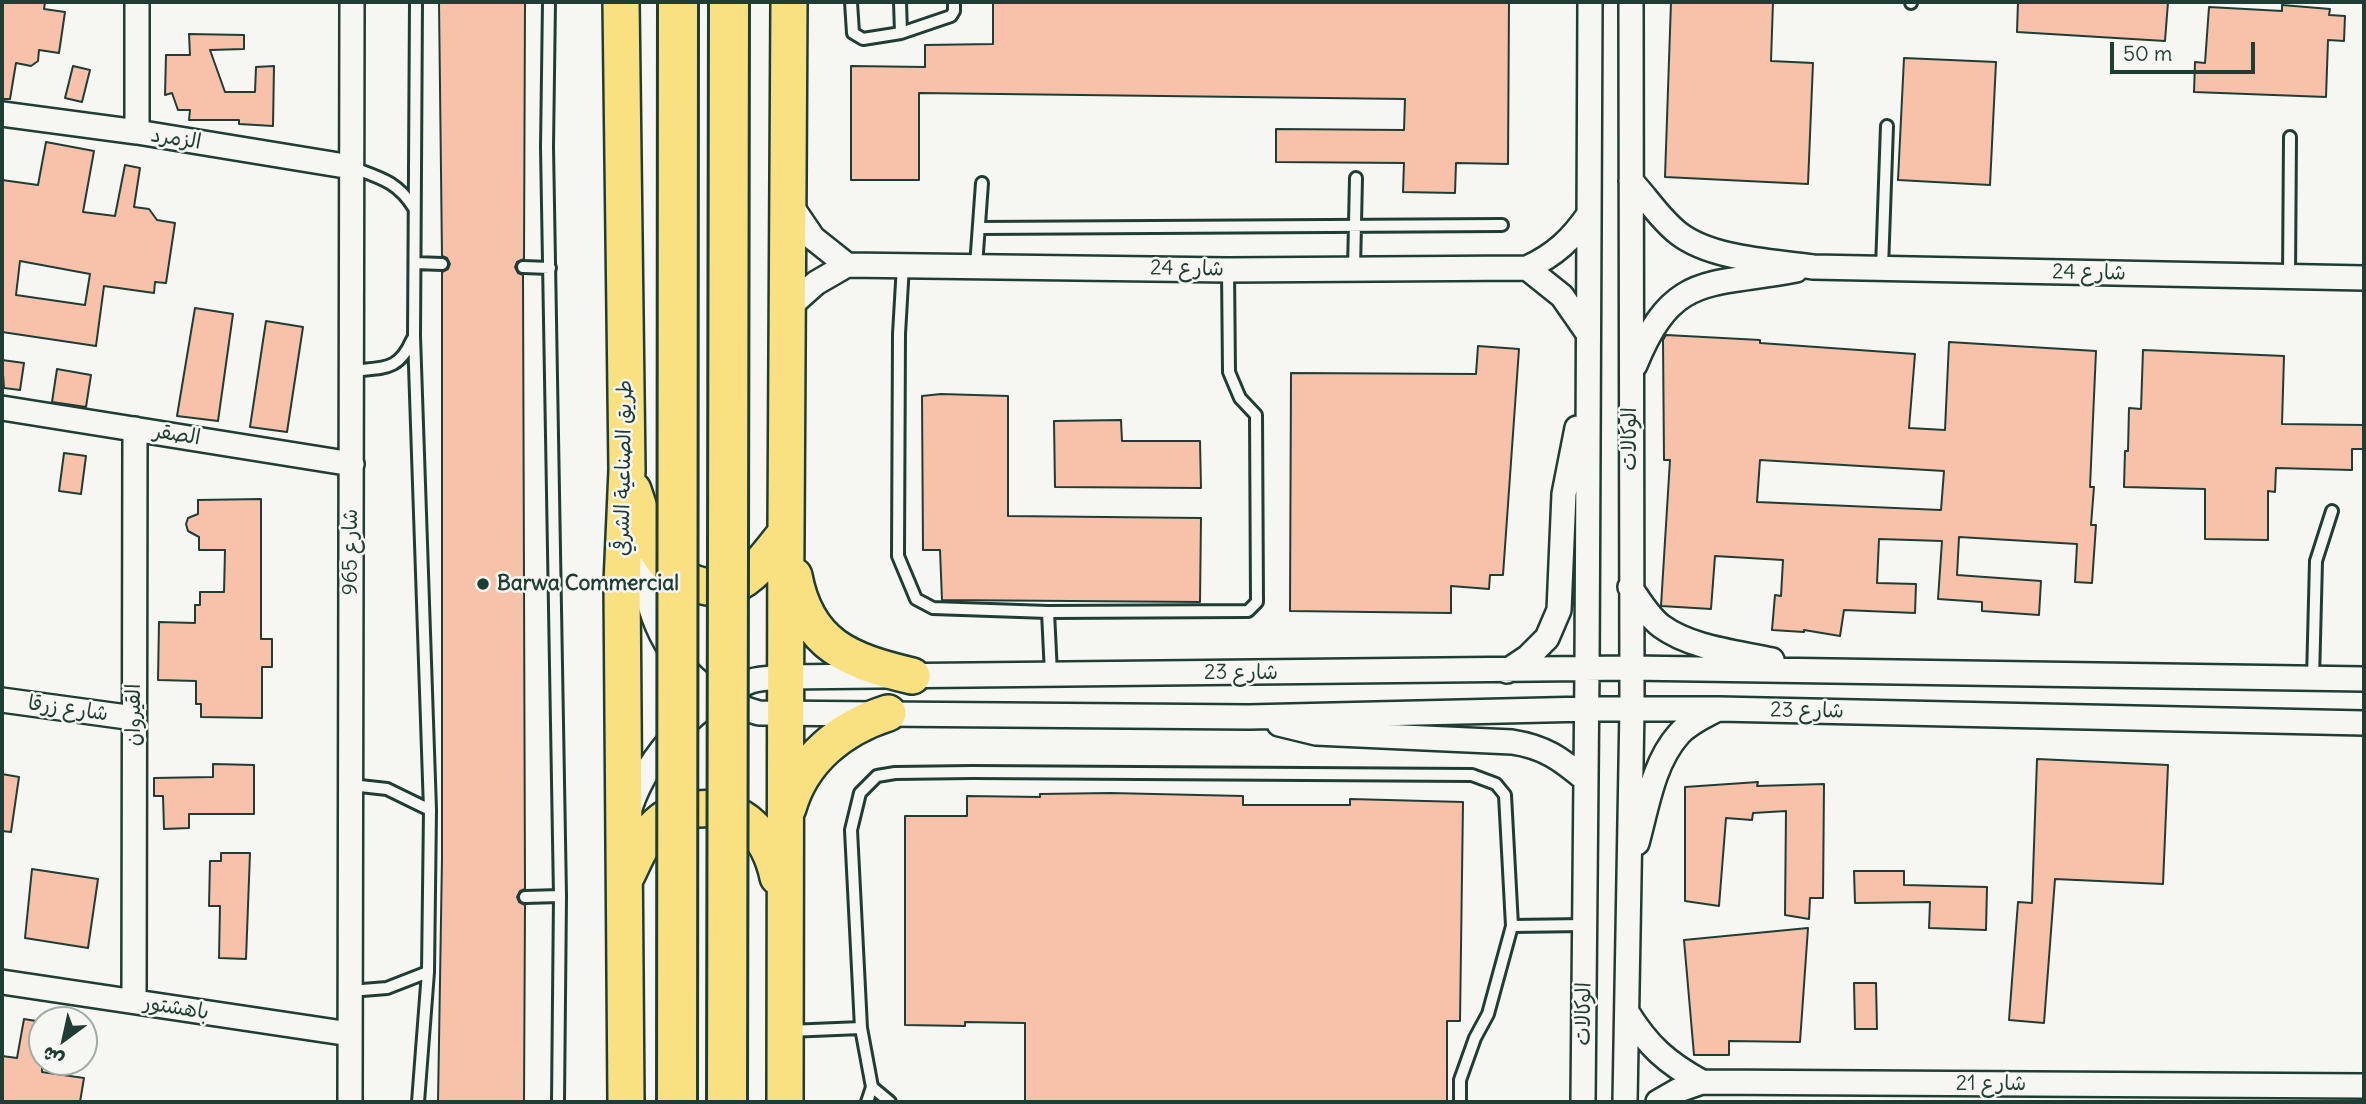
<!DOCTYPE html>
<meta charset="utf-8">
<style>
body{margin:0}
#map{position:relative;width:2366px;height:1104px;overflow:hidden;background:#f6f6f2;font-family:Delius,"Playpen Sans Arabic",sans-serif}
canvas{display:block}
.frame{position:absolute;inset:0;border:4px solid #1f3d34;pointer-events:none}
.north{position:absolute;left:28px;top:1006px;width:70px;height:70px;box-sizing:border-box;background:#f6f6f2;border:2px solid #a0aca6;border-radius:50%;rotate:213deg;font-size:19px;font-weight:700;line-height:28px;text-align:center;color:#1f3d34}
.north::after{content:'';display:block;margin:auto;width:24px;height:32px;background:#1f3d34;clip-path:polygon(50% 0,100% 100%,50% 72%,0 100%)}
.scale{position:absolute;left:2110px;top:42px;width:145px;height:32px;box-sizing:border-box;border:4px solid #1f3d34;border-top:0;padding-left:9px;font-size:21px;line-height:24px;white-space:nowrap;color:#1f3d34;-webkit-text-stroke:5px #f6f6f2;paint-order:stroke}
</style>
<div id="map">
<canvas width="2366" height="1104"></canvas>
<div class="frame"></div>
<div class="north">ش</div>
<div class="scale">50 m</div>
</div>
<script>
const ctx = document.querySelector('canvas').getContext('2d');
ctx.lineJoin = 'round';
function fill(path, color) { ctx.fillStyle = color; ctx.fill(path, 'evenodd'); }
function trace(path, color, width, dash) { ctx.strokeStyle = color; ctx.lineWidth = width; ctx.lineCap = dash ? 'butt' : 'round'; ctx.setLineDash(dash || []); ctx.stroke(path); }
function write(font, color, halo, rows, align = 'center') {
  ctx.font = font + ' Delius,"Playpen Sans Arabic",sans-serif'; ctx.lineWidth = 5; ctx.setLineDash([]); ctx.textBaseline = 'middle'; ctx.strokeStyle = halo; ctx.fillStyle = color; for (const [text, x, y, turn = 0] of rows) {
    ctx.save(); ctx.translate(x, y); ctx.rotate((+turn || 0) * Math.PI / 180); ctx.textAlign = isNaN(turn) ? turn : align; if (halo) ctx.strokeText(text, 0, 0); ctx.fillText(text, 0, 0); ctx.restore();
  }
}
const building = new Path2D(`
 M2,2H45L44,9L65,12L59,53L39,50L38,61L31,66L16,63L10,99H2Z
 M439,2H525L524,259L517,262L515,267L518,273L523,275L525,889L520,891L517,897L519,902L525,905L524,1102H438L442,859V272L448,269L450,264L447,258L442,256Z
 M993,2H1509L1508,164L1456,163L1455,193L1403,192L1404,163L1276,162V129L1404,130L1405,99L919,93V180H851V66L925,67V45L993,44Z
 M1671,2H1773L1771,61L1813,63L1808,184L1665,177Z
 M2018,2H2168L2165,41L2017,32Z
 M2282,5L2330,9L2329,15L2345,16L2344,41L2328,40L2326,97L2194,92L2195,62L2205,63L2209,7L2282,11Z
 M189,34L244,35V49L210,50L225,92H255L256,67L274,66L273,126L239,124V120H189L190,110H178L172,93L165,95L166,55H190Z
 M1904,58L1996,62L1990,185L1898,180Z
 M73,66L90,70L82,102L65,98Z
 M46,142L94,151L83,212L115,216L125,165L140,168L134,207L149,209L157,220L175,223L166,283L155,282L154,293L104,286L96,346L2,332V180L38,185ZM20,261L90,274L85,305L16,295Z
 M195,308L233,314L218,421L177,416Z
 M266,321L303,327L287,432L250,427Z
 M1666,335L1760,340V343L1915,354L1909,428L1945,430L1949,342L2096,351L2090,487H2094L2091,525H2096L2092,583L2075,582L2077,544L1959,537L1957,575L2041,581L2039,615L1982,611V602L1938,599L1942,541L1879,539L1877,583L1916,584L1915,613L1844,610L1840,636L1804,630V632L1772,630L1775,595L1781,596L1783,560L1715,556L1711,609L1661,606L1670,460H1664L1663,340ZM1760,460L1944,471L1941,510L1757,502Z
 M1478,346L1519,349L1503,575H1490L1489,589L1451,586V613L1290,611L1291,373L1476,374Z
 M2143,350L2284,356L2282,424L2364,425V449H2352V470L2276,468L2275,492L2268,491V540L2205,539V489L2124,487L2125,451H2128L2129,408L2141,409Z
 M2,360L24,363L20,390L4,388Z
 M57,369L91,375L86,407L52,402Z
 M941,394L1008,396V516L1201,518L1200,602L942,600L940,550H923L922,396Z
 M1121,420L1122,441H1200L1201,488L1055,487L1054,421Z
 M64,453L86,456L81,494L59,491Z
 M261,499V639H272V667H262V718L201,717V704H196V681L158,680L159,622L195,623V605H200V592H224L225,550H199V537L188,531L186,524L188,518L198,514V500Z
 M2037,759L2168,765L2163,884L2055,879L2044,1023L2009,1020L2018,902L2032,903Z
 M213,764L254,765V814H189V828L164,829L163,796H154V778L213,777Z
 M2,774L19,777L11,832L2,831Z
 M1758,782L1757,786L1824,784L1823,898H1810L1809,919L1785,915L1786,811L1753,813L1752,820L1726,818L1719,906L1685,901V787Z
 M1110,793L1243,796V805H1350V799L1463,802L1460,1021H1447V1102H1025V1023L965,1022V1026L905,1025V816H967V796L1040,797V794Z
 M221,853H250L246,959L219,958L220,906H209L210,861H221Z
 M32,869L98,879L88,948L25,938Z
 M1854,871H1904V885L1987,887L1986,930L1929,928L1930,902L1855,903Z
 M1808,928L1800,1042L1729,1041V1055H1694L1684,940Z
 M1854,983H1876L1877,1029H1855Z
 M24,1019L42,1022V1072L84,1078L80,1102H2V1056L17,1058Z`);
fill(building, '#f8c2aa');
trace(building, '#1f3d34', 2);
const lane = new Path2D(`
 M416,2L414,336L430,810L428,972L418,1102
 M549,2L547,147L560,896L558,1102
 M851,2L853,33L863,39L901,33L900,2
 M1911,3V2
 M901,33L951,16L954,11V2
 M351,167C380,178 397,181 414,208
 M979,228L1502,225
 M415,263L442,264
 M903,265L899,334L898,556L916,599L933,608L1048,612L1248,611L1257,602L1256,415L1240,398L1229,372L1228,270
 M976,266L982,183
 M523,267L550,268
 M1882,268L1887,126
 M1354,269L1356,178
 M2289,277L2290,137
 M352,371C383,367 398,372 412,340
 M1048,612L1051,674
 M2313,679L2316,561L2332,511
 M351,785L387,789L430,810
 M525,897L560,896
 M1512,926L1585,925
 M350,991L387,988L428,972
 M861,1028L872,1087L890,1102
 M788,1031L861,1028L851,830L860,793L877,776L895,773L972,772L1472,775L1496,784L1505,795L1512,926L1488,1014L1475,1038L1460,1080V1102
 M867,1102L872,1087`);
const street = new Path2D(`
 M2,114L137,132L351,167
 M137,132V2
 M1631,181C1647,198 1660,219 1678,233C1711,259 1772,261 1813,267L2364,278
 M790,204L813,238L847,265
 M1527,268L1562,296L1587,332
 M789,307L816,283L847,265L1228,270L1527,268C1555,255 1572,239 1589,214
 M1635,365C1673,271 1709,287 1796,270
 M2,408L352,464
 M636,528C640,550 642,572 647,593C660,653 700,697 759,713L1249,717L1587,709H1719L2364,723
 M1630,587C1639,600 1648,616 1661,626C1691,648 1736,652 1772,660
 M1507,671L1528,657L1547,638L1559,610L1564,494L1577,428
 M2,700L134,718
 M1279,724L1316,733L1512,742C1545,747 1561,759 1586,780
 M630,808C648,755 698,700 751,681C761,678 773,678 784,677L1631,668L2364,679
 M1637,843C1647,807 1653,763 1679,734C1689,723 1703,717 1716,710
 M2,982L350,1034
 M134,1001L135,429
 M1627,1012C1648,1046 1667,1063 1702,1082
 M350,1102L352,2
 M1583,1102L1587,669L1590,2
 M1625,1102L1632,708L1631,2
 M1658,1102L1679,1090L1702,1082L2364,1086`);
const primary = new Path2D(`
 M621,2L627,470L622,583L626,1102
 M633,490C645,525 656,571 696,584C708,588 721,590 733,585C755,576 771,551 786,533
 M794,576C807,646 850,661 912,676
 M788,808C802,759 841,728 888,713
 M627,875C636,856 645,834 662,821C671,814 685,810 697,809C742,805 769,835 778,877
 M785,1102C783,735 788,369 789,2`);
trace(lane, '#1f3d34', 16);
trace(street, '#1f3d34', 28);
trace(primary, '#1f3d34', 40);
trace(lane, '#f6f6f2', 10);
trace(street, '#f6f6f2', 23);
trace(primary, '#f9e181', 35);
const highwayBridge = new Path2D(`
 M677,1102L678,2
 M727,1102L729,2`);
trace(highwayBridge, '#1f3d34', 44, []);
trace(highwayBridge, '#f9e181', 38);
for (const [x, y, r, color] of [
 [483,584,7,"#1f3d34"]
]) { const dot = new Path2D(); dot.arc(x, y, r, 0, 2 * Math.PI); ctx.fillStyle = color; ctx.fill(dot); trace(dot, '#f6f6f2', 2.5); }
write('21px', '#1f3d34', '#f6f6f2', [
 ["الزمرد",176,139,9],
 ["شارع 24",1187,269,1],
 ["شارع 24",2089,273,1],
 ["الصقر",177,435,9],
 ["الوكالات",1630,439,-90],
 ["طريق الصناعية الشرقي",624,468,-89],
 ["شارع 965",351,552,-90],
 ["شارع 23",1241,673],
 ["شارع زرقا",68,709,8],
 ["شارع 23",1807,711,1],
 ["القيروان",134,715,-90],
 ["باهشتور",176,1008,9],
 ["الوكالات",1584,1014,-89],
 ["شارع 21",1991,1084]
]);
write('bold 21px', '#1f3d34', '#f6f6f2', [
 ["Barwa Commercial",497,584]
], 'left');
</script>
